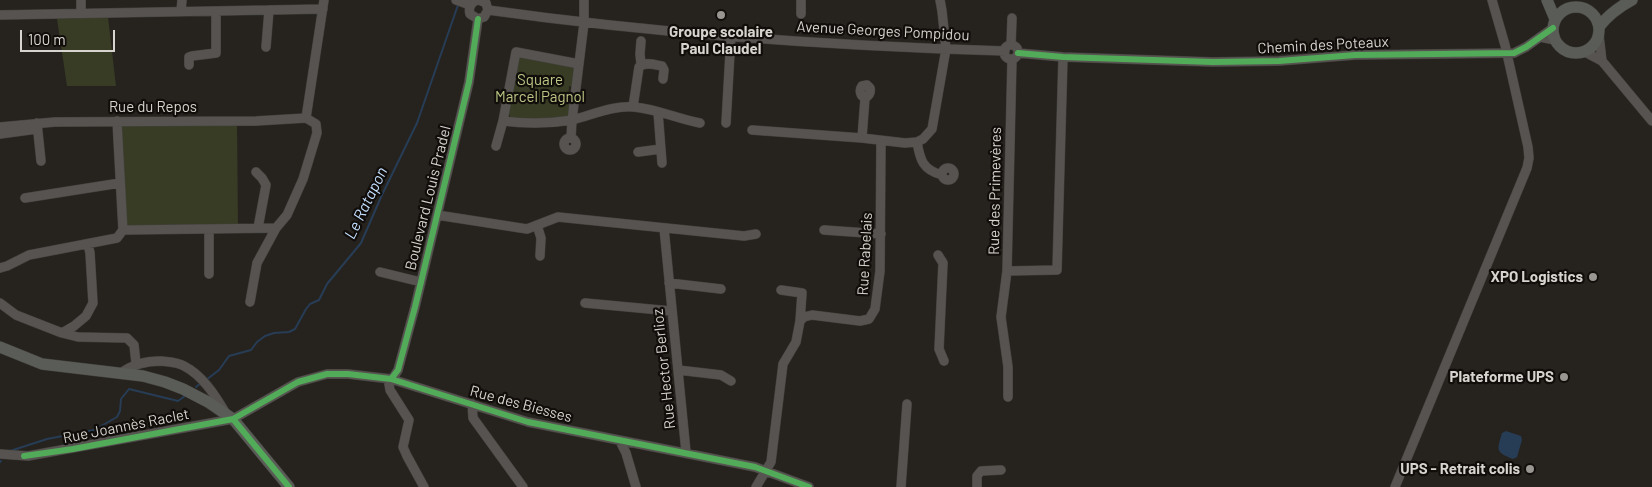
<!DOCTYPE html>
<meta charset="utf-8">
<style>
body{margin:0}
#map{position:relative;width:1652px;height:487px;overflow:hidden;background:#26231f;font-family:Barlow,sans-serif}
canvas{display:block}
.scale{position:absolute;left:20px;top:30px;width:95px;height:22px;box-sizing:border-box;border:2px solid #d7d3ce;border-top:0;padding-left:6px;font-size:15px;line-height:18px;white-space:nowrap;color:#d7d3ce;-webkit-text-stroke:4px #100d0a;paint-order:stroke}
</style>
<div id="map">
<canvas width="1652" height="487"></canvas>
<div class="scale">100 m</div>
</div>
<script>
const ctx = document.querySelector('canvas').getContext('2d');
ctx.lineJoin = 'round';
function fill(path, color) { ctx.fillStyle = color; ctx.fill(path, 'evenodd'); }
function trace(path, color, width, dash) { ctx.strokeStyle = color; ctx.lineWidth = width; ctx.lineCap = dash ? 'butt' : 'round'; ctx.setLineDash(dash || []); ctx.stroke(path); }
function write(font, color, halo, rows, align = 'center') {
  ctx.font = font + ' Barlow,sans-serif'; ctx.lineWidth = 4.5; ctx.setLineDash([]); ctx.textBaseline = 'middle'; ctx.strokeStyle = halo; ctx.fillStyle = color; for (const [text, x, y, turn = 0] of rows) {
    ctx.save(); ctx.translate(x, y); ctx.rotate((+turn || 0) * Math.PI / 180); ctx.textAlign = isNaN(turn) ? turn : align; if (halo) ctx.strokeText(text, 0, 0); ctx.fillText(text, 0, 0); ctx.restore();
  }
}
fill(new Path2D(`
 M108,17L116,86H67L57,19Z
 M526,56L573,66L575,70L573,87L569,86L568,100L571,101L569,114L565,118L550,120L511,118L507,111L518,59Z
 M124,123H237L238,227L127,228L120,128Z`), '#383c24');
fill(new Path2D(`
 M1506,431L1521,436L1522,440L1517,457L1513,459C1495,452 1497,450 1502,433Z`), '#273c55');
trace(new Path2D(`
 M206,380L219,370L229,356L251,350L257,342L265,336L274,333L289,332L295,329L306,309L310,304L319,300L327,284L361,243L381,197L417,123L458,5
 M196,387L201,383
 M10,451L47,439L94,430L117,417L120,411L121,399L129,389L178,401L185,396
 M0,462L1,461`), '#273c55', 2);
const minor = new Path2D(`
 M456,0L470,5
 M478,0C471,2 468,7 470,14L478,19L484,17L488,10L486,3L479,0
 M584,0V23L572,120C592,115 614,105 634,107C657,109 678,119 700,123
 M801,0V14
 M488,10C659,34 832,46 1005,51
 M181,11L182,0
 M81,13V0
 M0,15L323,9
 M1599,35L1602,61
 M1540,37L1555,40
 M1011,45L1012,18
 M1004 52a7 7 0 1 1 14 0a7 7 0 1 1-14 0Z
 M266,47L269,10
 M1585,52L1602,61L1652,121
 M1018,53L1063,57L1213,62L1279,61L1355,55L1514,53L1526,47L1553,28
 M1012,59L1007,271L1057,270L1063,57
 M641,64L640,54L641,41
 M189,65V57L192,56L216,53V11
 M633,107L639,67C645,61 655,65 662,66L664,70L663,79
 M658,112L662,163
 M306,118L324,0
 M117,121L123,230
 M37,123L41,161
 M726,123L731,35
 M0,127L55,122L256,121L306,118
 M752,130L862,138L905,143L917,142L923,139L932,129L946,49L942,11L940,0
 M0,134L37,129
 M564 144a6 6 0 1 1 12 0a6 6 0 1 1-12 0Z
 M571,138L572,120C548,124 527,124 503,121L516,52L579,64
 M862,138L865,98C869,96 871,93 870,88L867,85L862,86C859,90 860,96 865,98
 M917,142C920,160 923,170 942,175
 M496,146L503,121
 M638,152L661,149
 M942 174a6 6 0 1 1 12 0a6 6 0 1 1-12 0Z
 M256,172L262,178L266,185L258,228
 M25,198L120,183
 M437,215L527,229L558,217L744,236L756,234
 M537,225L541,238L540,256
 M276,228L287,215L303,179L317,133L316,124L306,118
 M664,228L686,452
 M209,229V274
 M123,230L276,228L257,263L250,302
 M824,230L881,234
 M938,255L943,263L939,349L944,361
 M0,268L7,266L29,255L117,238L123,230
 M1007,271L1001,317L1008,367V397
 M380,272L421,282
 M669,283L721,289
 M781,290L802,293L800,321
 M0,303L16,315L62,333L78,337L127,338L134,345L136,363
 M585,303L671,311
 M62,333L74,326L86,316L93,303L90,253L88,245
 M678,370L721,375L731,381
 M121,373C133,364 145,361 161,361C169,362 177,362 184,366C202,375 215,395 225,412
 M472,404L473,418L523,487
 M620,441L626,453L636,487
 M0,454L28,456L233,419L298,382L327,374H348L391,379L528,422L755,467L809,487
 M424,487L407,456L403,447L409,420L390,390L389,384L398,370L415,307L469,82L478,19
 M756,487L771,462L783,364L796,342L800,321L804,317L812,315L860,321L869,319L875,309L880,271L881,141
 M901,487L907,404
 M977,487V476L981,471L1001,470
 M1395,487L1527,168L1529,158L1528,147L1505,45L1492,0`);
const major = new Path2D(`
 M1547,0L1555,19
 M1553 30a23 23 0 1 1 46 0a23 23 0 1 1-46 0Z
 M1599,27C1608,15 1619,7 1632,0
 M0,347L42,364L143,376L165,382L183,389L208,402L233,419L289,487`);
trace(minor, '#42403c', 10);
trace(major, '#42403c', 12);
trace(minor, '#565350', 9);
trace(major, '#5a5d57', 11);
trace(new Path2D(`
 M1018,53L1063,57L1213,62L1279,61L1355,55L1514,53L1526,47L1553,28
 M391,379L398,370L415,307L469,82L478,19
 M233,419L289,487
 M24,456L73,449L233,419L298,382L327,374H348L391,379L528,422L755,467L809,487`), '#51ab58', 6);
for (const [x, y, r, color] of [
 [721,15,5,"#999591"],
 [1593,277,5,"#999591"],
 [1564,377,5,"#999591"],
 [1530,469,5,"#999591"]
]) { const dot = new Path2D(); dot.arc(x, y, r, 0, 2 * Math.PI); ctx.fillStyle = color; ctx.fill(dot); trace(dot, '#100d0a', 2); }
write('15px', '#d7d3ce', '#100d0a', [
 ["Avenue Georges Pompidou",883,31,3],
 ["Chemin des Poteaux",1323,45,-3],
 ["Rue du Repos",153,107],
 ["Rue des Primevères",995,191,-89],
 ["Boulevard Louis Pradel",428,198,-76],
 ["Rue Rabelais",865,254,-87],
 ["Rue Hector Berlioz",664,369,-96],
 ["Rue des Biesses",521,404,15],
 ["Rue Joannès Raclet",126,426,-11]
]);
write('bold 15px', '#d7d3ce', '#100d0a', [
 ["Groupe scolaire",721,32,"center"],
 ["Paul Claudel",721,49,"center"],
 ["XPO Logistics",1583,277],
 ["Plateforme UPS",1554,377],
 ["UPS - Retrait colis",1520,469]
], 'right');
write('15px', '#bcc685', '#100d0a', [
 ["Square",540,80],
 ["Marcel Pagnol",540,97]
]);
write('italic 16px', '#c4dffe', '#100d0a', [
 ["Le Ratapon",366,203,-64]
]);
</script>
